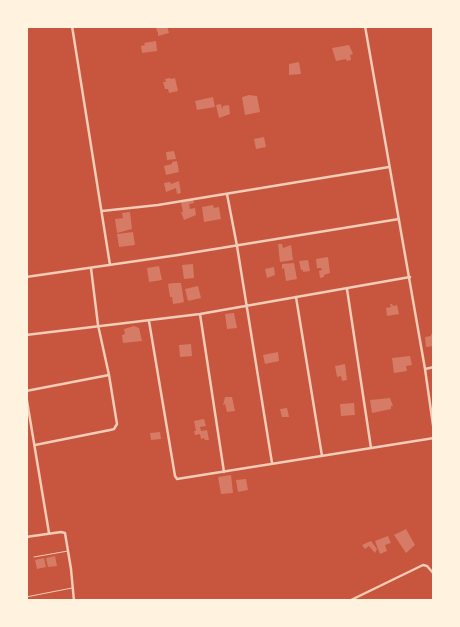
<!DOCTYPE html>
<style>
body{margin:0}
#map{position:relative;width:460px;height:627px;overflow:hidden;background:#c8553d;font-family:"Space Grotesk",sans-serif}
canvas{display:block}
.frame{position:absolute;inset:0;border:28px solid #fff3e0;pointer-events:none}
</style>
<div id="map">
<canvas width="460" height="627"></canvas>
<div class="frame"></div>
</div>
<script>
const ctx = document.querySelector('canvas').getContext('2d');
ctx.lineJoin = 'round';
function fill(path, color) { ctx.fillStyle = color; ctx.fill(path, 'evenodd'); }
function trace(path, color, width, dash) { ctx.strokeStyle = color; ctx.lineWidth = width; ctx.lineCap = dash ? 'butt' : 'round'; ctx.setLineDash(dash || []); ctx.stroke(path); }
fill(new Path2D(`
 M156,26H167L169,33L158,36V31L157,32Z
 M156,41L157,51L142,53L141,46L145,45L144,43Z
 M349,45L353,54L350,55L351,60L347,61L346,59L336,61L332,48Z
 M299,62L301,74L289,75V64Z
 M170,78L171,79L175,78L178,91L169,93L168,89H165L163,82H166L165,79Z
 M249,95L257,96L260,112L245,115L242,97Z
 M213,97L215,107L197,110L195,101Z
 M221,104L222,109L223,106L229,105L230,114L219,118L216,105Z
 M264,137L266,147L256,149L254,139Z
 M174,151L176,159L167,160L166,152Z
 M177,161L179,172L166,175L164,166L172,164V162Z
 M179,181L181,193L177,194L176,188L166,192L164,183L170,182L171,184Z
 M193,200L194,203L189,204L190,209L195,208L196,215L184,220L181,212H183L181,202Z
 M213,205L214,208L219,207L221,219L204,222L202,207Z
 M130,212L132,229L117,233L115,219L123,218L122,213Z
 M133,232L135,245L119,247L117,234Z
 M278,244H282L283,248L291,245L293,260L280,262Z
 M328,257L330,273L324,275V277L320,278L319,271L322,270L321,268H317L316,259Z
 M308,260L310,271L303,272V270H301L299,261Z
 M294,263L297,279L286,281L284,268L282,269V264Z
 M193,264L194,278L184,279L182,265Z
 M159,266L162,280L149,282L147,268Z
 M274,267L275,275L267,278L265,269Z
 M173,283H181L184,302L180,303L173,304L172,297H170L168,284Z
 M198,286L201,298L188,301L185,289Z
 M390,304H392L393,306L397,305L399,314L387,316L386,308L391,307Z
 M234,313L237,328L227,329L225,314Z
 M134,326L139,328L142,341L123,343L122,335L125,334L124,329Z
 M431,334H434V346L426,347L425,337L431,336Z
 M191,344L192,356L180,357L179,345Z
 M278,352L279,361L265,364L263,355Z
 M410,356L412,365L406,366L407,371L394,373L392,358Z
 M345,364L347,380L342,381L341,376L337,377L335,366Z
 M225,397H232L235,411L227,412L225,404L223,405Z
 M390,398L393,406H391V409L372,413L370,400Z
 M354,403L355,415L341,416L340,404Z
 M287,408L289,417H282L280,409Z
 M204,419L206,426L200,427L201,431L207,430L209,440H205L204,438L201,439L200,434L195,435L194,431H196L194,421Z
 M160,432L161,439L151,440L150,433Z
 M231,475L233,493L221,494L218,477Z
 M246,479L248,490L238,492L236,480Z
 M406,529L415,545L406,553L394,535Z
 M388,536L391,543L385,545L387,551L380,554L375,541Z
 M371,541L377,549L375,553L369,546L365,549L362,545Z
 M55,556L57,566L48,567L46,558Z
 M44,558L46,567L37,569L35,560Z`), '#d67c66');
trace(new Path2D(`
 M34,557L68,551
 M26,597L72,588`), '#f1ccb7', 1);
trace(new Path2D(`
 M72,26L110,265
 M365,26L425,369L434,432
 M227,194L237,246L272,463
 M102,211L158,205L389,167
 M26,277L178,255L399,219
 M347,289L371,448
 M296,297L322,456
 M200,314L224,472
 M149,321L175,476L177,479L434,438
 M26,335L200,314L410,277
 M425,369L434,367
 M26,391L109,375
 M26,395L49,533
 M35,445L110,430L114,429L117,424L109,375L98,325L91,268
 M26,537L61,532L65,533L71,569L74,601
 M349,601L423,565L427,566L434,574`), '#f1ccb7', 2.5);
</script>
